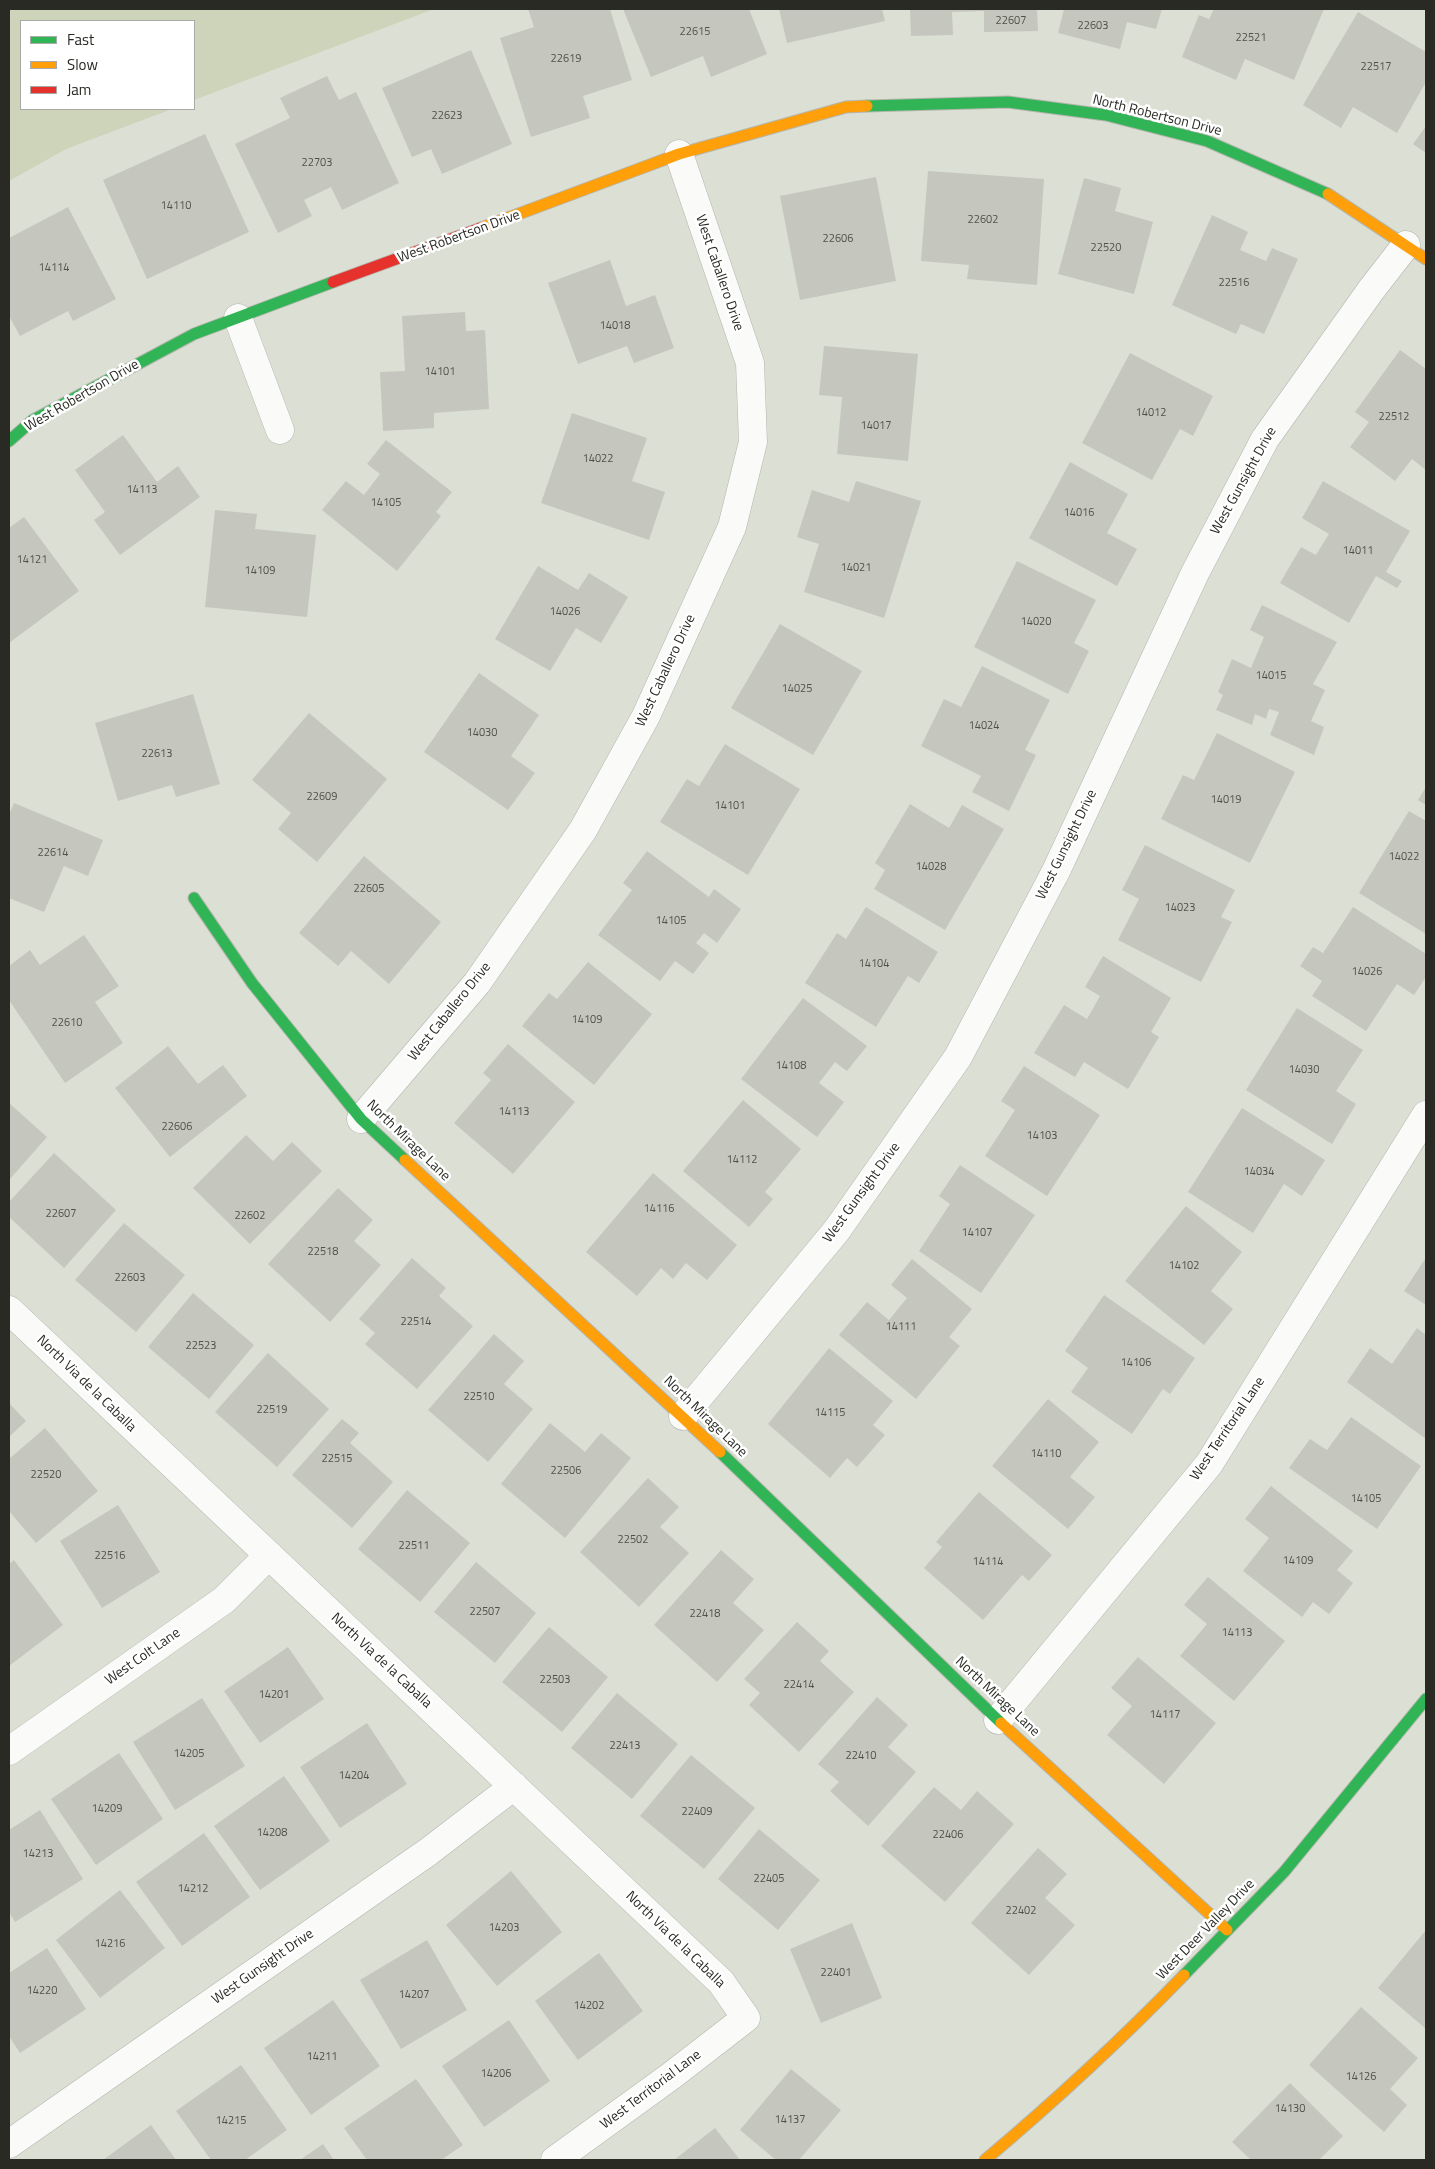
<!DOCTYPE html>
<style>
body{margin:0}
#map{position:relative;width:1435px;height:2169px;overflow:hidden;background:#dcdfd4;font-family:"Titillium Web",sans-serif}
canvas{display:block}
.frame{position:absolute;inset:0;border:10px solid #282a23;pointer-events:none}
.legend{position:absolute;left:20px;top:20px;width:175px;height:90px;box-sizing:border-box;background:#fff;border:1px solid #a9aaa7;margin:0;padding:6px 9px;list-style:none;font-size:15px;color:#282a23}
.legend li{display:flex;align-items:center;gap:10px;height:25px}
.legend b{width:25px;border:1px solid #a9aaa7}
</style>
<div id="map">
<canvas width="1435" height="2169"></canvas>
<div class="frame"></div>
<ul class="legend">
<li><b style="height:6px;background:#30b455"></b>Fast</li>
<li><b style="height:6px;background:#ff9f0a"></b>Slow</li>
<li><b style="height:6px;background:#e5322d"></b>Jam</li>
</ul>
</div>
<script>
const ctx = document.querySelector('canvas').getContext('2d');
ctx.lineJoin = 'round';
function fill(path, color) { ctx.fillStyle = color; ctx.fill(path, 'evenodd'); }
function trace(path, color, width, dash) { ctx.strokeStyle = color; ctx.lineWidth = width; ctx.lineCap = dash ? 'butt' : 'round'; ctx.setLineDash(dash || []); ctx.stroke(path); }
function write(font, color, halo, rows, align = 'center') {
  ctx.font = font + ' "Titillium Web",sans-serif'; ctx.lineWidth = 5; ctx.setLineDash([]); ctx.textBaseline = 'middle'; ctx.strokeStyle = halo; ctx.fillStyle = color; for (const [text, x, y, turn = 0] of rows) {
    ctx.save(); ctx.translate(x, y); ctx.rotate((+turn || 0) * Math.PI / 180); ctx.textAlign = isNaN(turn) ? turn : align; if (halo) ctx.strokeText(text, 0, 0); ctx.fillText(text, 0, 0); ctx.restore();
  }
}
fill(new Path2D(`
 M9,9H434L194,100V21H21V109H172L66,149L9,181Z`), '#cdd4ba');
fill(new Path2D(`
 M528,9H610L632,80L583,96L590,118L531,137L500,38L534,27Z
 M623,9H749L767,54L711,77L703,56L651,77Z
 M779,9H882L885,21L787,43Z
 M910,9H1037L1038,31L984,32V11L952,12L953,35L911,36Z
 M1064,9H1162L1156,29L1127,22L1120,49L1058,33Z
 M1214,9H1324L1294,80L1245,59L1236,80L1182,57L1199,15L1209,19Z
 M1358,12L1426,52V82L1397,133L1353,107L1341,128L1303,105Z
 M471,50L512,144L442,174L431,149L412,157L382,88Z
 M327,76L339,100L356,92L399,183L342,210L331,187L304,200L312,216L278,233L235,144L290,118L280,98Z
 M1426,126V153L1413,144Z
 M205,134L249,232L147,279L103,180Z
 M928,171L1044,179L1037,285L967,279L969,265L921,261Z
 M876,177L896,281L800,300L780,196Z
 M1084,178L1121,188L1115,211L1153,222L1134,294L1058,274Z
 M68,207L116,299L73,321L68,311L20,336L9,316V238Z
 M1212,215L1248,232L1240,250L1266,261L1272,248L1298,259L1264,334L1241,324L1236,334L1172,305Z
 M610,260L626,306L655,295L674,348L634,363L627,346L578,364L548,283Z
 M465,312L466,331L485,330L489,409L434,413V428L383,431L380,372L405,371L402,316Z
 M824,346L918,354L908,461L837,454L842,397L819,395Z
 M1400,350L1426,369V470L1412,459L1395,481L1350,447L1369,422L1355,412Z
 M1130,353L1213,396L1193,436L1180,429L1152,480L1082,443Z
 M572,413L647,438L632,481L665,492L649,540L541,503Z
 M123,435L157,482L178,466L200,497L120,555L94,520L105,512L75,470Z
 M386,440L452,492L436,512L441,516L397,571L322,510L346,481L364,495L380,474L367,464Z
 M1070,462L1128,494L1107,533L1137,549L1117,586L1029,538Z
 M856,481L921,501L884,618L804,592L819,544L797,537L812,490L849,502Z
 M1323,481L1410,531L1386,572L1402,581L1397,588L1376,576L1349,623L1280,583L1301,547L1316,555L1329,534L1302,518Z
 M215,510L257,514L255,529L316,535L307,617L205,607Z
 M24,517L79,591L9,643V528Z
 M1017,561L1096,600L1074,643L1089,651L1068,694L974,647Z
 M538,566L578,590L589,573L628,597L601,643L576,628L550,671L495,639Z
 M1262,605L1337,642L1313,684L1325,690L1311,721L1324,727L1314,755L1270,735L1279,712L1269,709L1266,719L1255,714L1252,725L1216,710L1223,695L1218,692L1232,659L1251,668L1264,637L1250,630Z
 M780,624L862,671L813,755L731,708Z
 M982,666L1050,700L1025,750L1036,755L1009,811L972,792L981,776L921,746L944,699L961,707Z
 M479,673L539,715L511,756L535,773L508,810L424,752Z
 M193,694L220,784L176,797L172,785L118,801L95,723Z
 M309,713L387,779L317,862L278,829L291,813L252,780Z
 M1217,733L1295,772L1250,863L1161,819L1183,775L1194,780Z
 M725,744L800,789L748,875L660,822L687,779L699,786Z
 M1426,787V805L1418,800Z
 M14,803L103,840L88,876L64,866L44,912L9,898V815Z
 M910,804L949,828L962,805L1004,829L945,930L874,889L885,870L875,863Z
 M1409,811L1426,821V934L1359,893Z
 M1145,845L1235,890L1221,917L1232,922L1201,982L1118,940L1139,899L1122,890Z
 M647,851L709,897L714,889L741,909L717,943L704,933L696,943L709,953L693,974L675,961L660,981L598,935L632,890L623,883Z
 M364,856L441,922L389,984L351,951L338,966L299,933Z
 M866,907L938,952L919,983L908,976L876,1027L805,983L837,933L846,939Z
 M1353,907L1426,954V977L1414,995L1397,984L1366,1031L1312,996L1322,981L1300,966L1313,947L1323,953Z
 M84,935L119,986L95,1002L123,1043L65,1083L9,1000V966L30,950L40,965Z
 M1103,956L1171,998L1151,1032L1159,1037L1128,1089L1084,1062L1075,1077L1034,1053L1064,1005L1087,1019L1100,996L1085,987Z
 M588,962L652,1014L594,1085L522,1026L549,993L557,999Z
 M803,998L867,1046L847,1071L835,1062L819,1083L844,1102L817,1137L741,1079Z
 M1297,1008L1363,1050L1336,1091L1356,1104L1332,1144L1246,1090Z
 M508,1044L575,1102L513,1174L454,1123L491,1080L483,1073Z
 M168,1046L198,1084L223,1065L247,1096L170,1157L115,1088Z
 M1024,1066L1100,1115L1047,1196L985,1156L1015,1110L1001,1101Z
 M743,1100L801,1149L765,1192L773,1199L749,1227L683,1171Z
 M9,1103L47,1137L9,1180Z
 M1242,1108L1325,1160L1302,1196L1284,1184L1253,1233L1188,1192Z
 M246,1135L273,1161L292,1142L322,1171L250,1244L193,1188Z
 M54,1153L116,1210L64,1268L9,1217V1202Z
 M960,1165L1035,1215L981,1293L919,1251L950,1204L939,1196Z
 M653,1173L737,1245L707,1280L686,1263L673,1279L661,1268L637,1296L586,1252Z
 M338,1188L373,1220L354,1241L381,1265L330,1322L268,1264Z
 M1186,1206L1242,1252L1211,1291L1233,1309L1204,1345L1125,1281Z
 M124,1223L185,1275L136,1332L75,1280Z
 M412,1258L446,1288L439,1296L473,1326L417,1389L365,1344L375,1333L359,1319Z
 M912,1259L972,1309L949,1337L960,1346L916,1399L839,1335L867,1302L889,1320L907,1298L891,1285Z
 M1425,1259L1426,1260V1305L1404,1291Z
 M193,1293L254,1345L209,1399L148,1347Z
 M1104,1295L1195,1358L1170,1394L1163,1389L1132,1434L1071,1392L1088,1368L1065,1351Z
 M1417,1328L1426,1335V1439L1347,1382L1370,1348L1392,1364Z
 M494,1334L524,1361L504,1384L533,1409L488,1462L428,1410Z
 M829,1348L893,1401L873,1425L885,1435L857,1467L847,1458L830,1478L768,1424Z
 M268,1353L329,1409L277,1467L215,1412Z
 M1048,1399L1099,1442L1070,1477L1095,1497L1068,1529L992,1466Z
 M9,1403L26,1421L9,1437Z
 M1351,1417L1421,1466L1377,1529L1289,1468L1310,1439L1327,1450Z
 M342,1419L359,1433L350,1443L393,1482L352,1528L292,1475Z
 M550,1423L585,1452L601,1433L631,1458L565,1538L501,1484Z
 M45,1428L98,1491L36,1543L9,1511V1459Z
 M648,1478L679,1507L660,1527L689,1553L639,1607L580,1552Z
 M1271,1486L1353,1551L1337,1570L1353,1583L1329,1614L1313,1602L1302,1617L1243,1571L1269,1538L1245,1519Z
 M407,1490L470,1543L420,1602L358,1549Z
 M979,1492L1052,1555L1029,1581L1022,1575L983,1620L924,1568L942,1547L936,1542Z
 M118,1505L160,1572L102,1608L60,1541Z
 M721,1550L754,1579L733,1603L764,1630L717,1682L654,1625Z
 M14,1560L63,1625L9,1666V1564Z
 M476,1562L536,1613L495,1663L434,1612Z
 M1208,1577L1285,1641L1234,1701L1180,1656L1207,1624L1184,1605Z
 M797,1622L829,1651L820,1661L854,1692L799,1752L749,1705L760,1693L744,1679Z
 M549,1627L608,1677L562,1732L502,1682Z
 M288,1647L324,1699L260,1743L224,1691Z
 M1138,1657L1216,1723L1164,1784L1107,1735L1132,1706L1111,1688Z
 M617,1693L678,1744L632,1799L571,1748Z
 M877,1697L908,1725L888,1747L916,1772L868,1826L830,1791L839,1782L818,1764Z
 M202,1698L245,1766L175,1810L133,1742Z
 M367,1723L407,1784L340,1828L300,1767Z
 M119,1753L163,1819L96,1865L51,1799Z
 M691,1755L755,1808L704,1869L640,1816Z
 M284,1776L330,1841L260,1890L214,1826Z
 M934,1787L961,1810L977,1791L1014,1824L945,1902L881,1846Z
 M40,1810L83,1879L15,1922L9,1912V1830Z
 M759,1829L820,1880L778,1930L718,1879Z
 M204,1833L250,1897L182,1946L136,1882Z
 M1038,1848L1067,1874L1045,1898L1075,1925L1029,1975L971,1923Z
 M511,1871L562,1932L497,1986L446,1925Z
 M120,1890L165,1948L100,1998L56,1940Z
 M852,1923L882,1998L821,2023L790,1949Z
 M1426,1930V2029L1378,1988Z
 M427,1940L467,2010L401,2049L360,1980Z
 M47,1948L86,2009L20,2053L9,2036V1973Z
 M599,1953L643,2011L578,2060L535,2001Z
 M333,2000L380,2066L311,2115L264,2048Z
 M1361,2007L1418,2058L1390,2089L1407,2105L1384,2132L1309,2065Z
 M509,2020L550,2081L484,2127L442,2066Z
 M241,2065L287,2130L245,2160H211L176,2111Z
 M791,2069L841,2110L799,2160H776L740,2130Z
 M416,2079L463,2145L441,2160H367L344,2128Z
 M1290,2083L1343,2136L1319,2160H1251L1232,2142Z
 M151,2125L176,2160H103Z
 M715,2128L740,2160H674Z
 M323,2144L334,2160H300Z`), '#c5c7be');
const street = new Path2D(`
 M238,318L280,430
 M361,1119L477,983L583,830L646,716L732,527L753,442L750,363L679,154
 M9,1310L721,1982L746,2018L671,2076L555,2160
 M683,1416L837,1230L958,1057L1056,871L1195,573L1265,439L1371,290L1406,245
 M998,1720L1209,1464L1426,1115
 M9,1751L224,1600L269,1555
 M9,2144L428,1852L514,1786`);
const fast = new Path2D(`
 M867,106L1008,102L1106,115L1207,141L1328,194
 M9,441L33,420L194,334L333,282
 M194,898L252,983L361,1119L405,1160
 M720,1452L1001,1723
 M1184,1975L1284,1872L1426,1699`);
const slow = new Path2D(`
 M1328,194L1426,259
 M481,228L679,154L846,107L867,106
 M405,1160L720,1452
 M1001,1723L1227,1930
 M985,2160C1055,2101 1121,2040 1184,1975`);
const jam = new Path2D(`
 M333,282L481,228`);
trace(street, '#b4b6ae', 29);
trace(fast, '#b4b6ae', 13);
trace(slow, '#b4b6ae', 13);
trace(jam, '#b4b6ae', 13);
trace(street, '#fafaf9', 28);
trace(fast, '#30b455', 11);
trace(slow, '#ff9f0a', 11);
trace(jam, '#e5322d', 11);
write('11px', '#50524a', null, [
 ["22607",1011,21],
 ["22603",1093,26],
 ["22615",695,32],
 ["22521",1251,38],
 ["22619",566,59],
 ["22517",1376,67],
 ["22623",447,116],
 ["22703",317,163],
 ["14110",176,206],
 ["22602",983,220],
 ["22606",838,239],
 ["22520",1106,248],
 ["14114",54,268],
 ["22516",1234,283],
 ["14018",615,326],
 ["14101",440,372],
 ["14012",1151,413],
 ["22512",1394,417],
 ["14017",876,426],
 ["14022",598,459],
 ["14113",142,490],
 ["14105",386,503],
 ["14016",1079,513],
 ["14011",1358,551],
 ["14121",32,560],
 ["14021",856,568],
 ["14109",260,571],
 ["14026",565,612],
 ["14020",1036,622],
 ["14015",1271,676],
 ["14025",797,689],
 ["14024",984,726],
 ["14030",482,733],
 ["22613",157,754],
 ["22609",322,797],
 ["14019",1226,800],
 ["14101",730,806],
 ["22614",53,853],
 ["14022",1404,857],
 ["14028",931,867],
 ["22605",369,889],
 ["14023",1180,908],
 ["14105",671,921],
 ["14104",874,964],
 ["14026",1367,972],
 ["14109",587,1020],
 ["22610",67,1023],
 ["14108",791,1066],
 ["14030",1304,1070],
 ["14113",514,1112],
 ["22606",177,1127],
 ["14103",1042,1136],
 ["14112",742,1160],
 ["14034",1259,1172],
 ["14116",659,1209],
 ["22607",61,1214],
 ["22602",250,1216],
 ["14107",977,1233],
 ["22518",323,1252],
 ["14102",1184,1266],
 ["22603",130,1278],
 ["22514",416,1322],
 ["14111",901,1327],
 ["22523",201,1346],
 ["14106",1136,1363],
 ["22510",479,1397],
 ["22519",272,1410],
 ["14115",830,1413],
 ["14110",1046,1454],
 ["22515",337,1459],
 ["22506",566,1471],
 ["22520",46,1475],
 ["14105",1366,1499],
 ["22502",633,1540],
 ["22511",414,1546],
 ["22516",110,1556],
 ["14109",1298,1561],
 ["14114",988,1562],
 ["22507",485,1612],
 ["22418",705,1614],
 ["14113",1237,1633],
 ["22503",555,1680],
 ["22414",799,1685],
 ["14201",274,1695],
 ["14117",1165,1715],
 ["22413",625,1746],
 ["14205",189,1754],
 ["22410",861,1756],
 ["14204",354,1776],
 ["14209",107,1809],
 ["22409",697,1812],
 ["14208",272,1833],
 ["22406",948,1835],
 ["14213",38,1854],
 ["22405",769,1879],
 ["14212",193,1889],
 ["22402",1021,1911],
 ["14203",504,1928],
 ["14216",110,1944],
 ["22401",836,1973],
 ["14220",42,1991],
 ["14207",414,1995],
 ["14202",589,2006],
 ["14211",322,2057],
 ["14206",496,2074],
 ["14126",1361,2077],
 ["14130",1290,2109],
 ["14137",790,2120],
 ["14215",231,2121]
]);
write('14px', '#282a23', '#fff', [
 ["North Robertson Drive",1157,116,14],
 ["West Robertson Drive",459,237,-20],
 ["West Caballero Drive",719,273,71],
 ["West Robertson Drive",82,396,-30],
 ["West Gunsight Drive",1244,481,-61],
 ["West Caballero Drive",666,671,-65],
 ["West Gunsight Drive",1067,845,-64],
 ["West Caballero Drive",450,1012,-51],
 ["North Mirage Lane",408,1141,44],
 ["West Gunsight Drive",862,1193,-54],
 ["North Via de la Caballa",86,1384,44],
 ["North Mirage Lane",705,1417,44],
 ["West Territorial Lane",1228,1429,-56],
 ["West Colt Lane",143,1657,-35],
 ["North Via de la Caballa",381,1661,43],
 ["North Mirage Lane",997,1697,43],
 ["West Deer Valley Drive",1206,1930,-46],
 ["North Via de la Caballa",675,1940,44],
 ["West Gunsight Drive",263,1967,-35],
 ["West Territorial Lane",651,2090,-37]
]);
</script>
